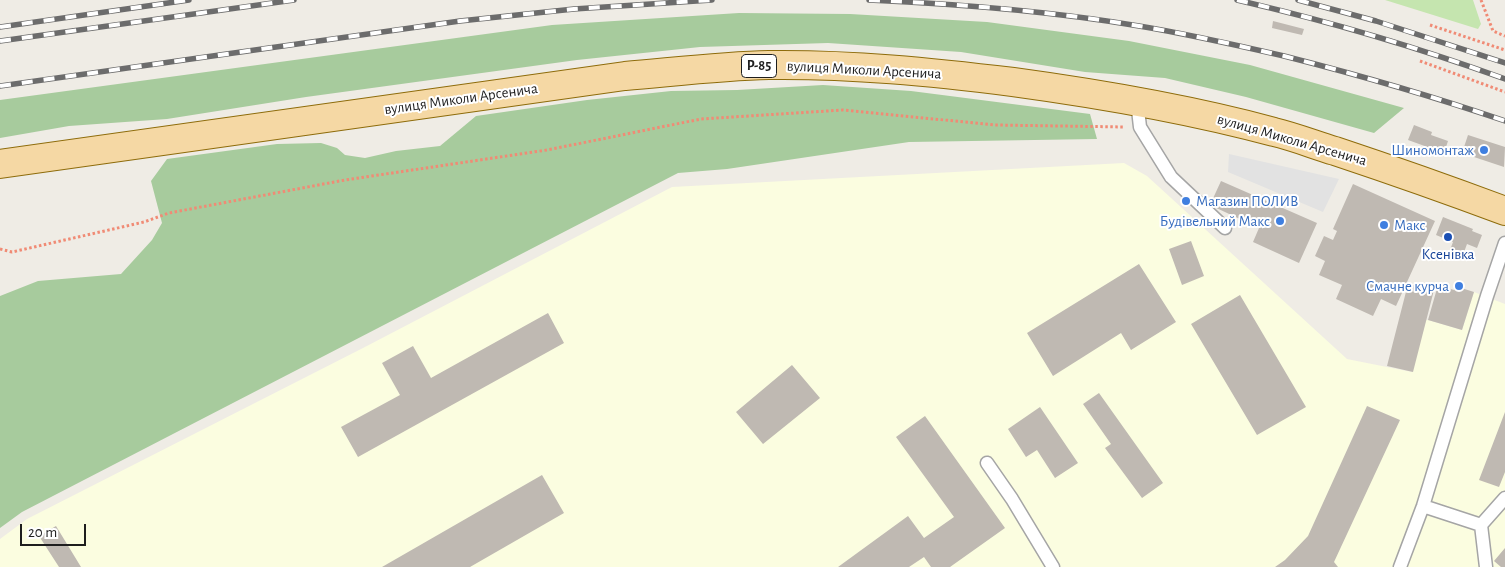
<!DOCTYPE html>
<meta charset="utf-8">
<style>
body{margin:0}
#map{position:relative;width:1505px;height:567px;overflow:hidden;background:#efece5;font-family:"Alegreya Sans",sans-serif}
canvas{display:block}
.scale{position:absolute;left:20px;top:524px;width:66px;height:22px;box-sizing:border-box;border:2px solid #1e1e1e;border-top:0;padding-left:6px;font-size:15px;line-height:18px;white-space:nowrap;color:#1e1e1e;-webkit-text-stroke:4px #fff;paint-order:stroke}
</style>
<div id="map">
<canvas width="1505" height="567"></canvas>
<div class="scale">20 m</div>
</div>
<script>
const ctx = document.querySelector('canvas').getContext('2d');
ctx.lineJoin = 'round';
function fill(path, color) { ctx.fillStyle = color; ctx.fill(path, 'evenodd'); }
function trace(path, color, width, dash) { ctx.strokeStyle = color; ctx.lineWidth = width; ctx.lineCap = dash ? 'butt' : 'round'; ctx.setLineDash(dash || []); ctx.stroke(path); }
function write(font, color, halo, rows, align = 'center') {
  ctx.font = font + ' "Alegreya Sans",sans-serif'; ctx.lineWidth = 4; ctx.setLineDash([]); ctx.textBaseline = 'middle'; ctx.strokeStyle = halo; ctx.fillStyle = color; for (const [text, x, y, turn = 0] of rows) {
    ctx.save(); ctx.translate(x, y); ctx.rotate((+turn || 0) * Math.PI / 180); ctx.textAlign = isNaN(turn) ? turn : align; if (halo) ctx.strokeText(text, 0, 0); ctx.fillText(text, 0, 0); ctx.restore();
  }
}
fill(new Path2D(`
 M1124,163L1147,176L1347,359L1412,372L1426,320H1428L1462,330L1474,292L1505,304V567H0V539L27,519L363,348L672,187Z`), '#fbfde0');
fill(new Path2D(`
 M1385,0H1473L1481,24L1478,29Z`), '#c5e5af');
fill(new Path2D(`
 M739,13L850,14L987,22L1129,41L1250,65L1404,108L1374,133L1246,97L1165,78L1085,72L961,52L828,43L700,47L577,60L306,97L167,119L69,126L0,138V100L552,25Z
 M823,85L911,91L1090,114L1097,139L909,142L727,169L678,173L22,512L0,528V296L38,281L121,274L152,240L162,223L151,181L167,159L277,144L321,143L337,148L345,155L365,158L396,151L440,146L476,116L587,100L671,91L737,90Z`), '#a7cb9d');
fill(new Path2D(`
 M1229,154L1339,179L1323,212L1228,172Z`), '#e2e2e2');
fill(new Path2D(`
 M1273,21L1304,29L1302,35L1272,28Z
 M1414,125L1432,132L1431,135L1448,141L1444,153L1408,140Z
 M1468,135L1505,147L1504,167L1462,153Z
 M1221,181L1317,223L1299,263L1253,242L1259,228L1210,205Z
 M1353,184L1435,221L1396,306L1381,299L1373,316L1336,299L1342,285L1319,275L1325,261L1315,256L1324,236L1333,240L1337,231L1333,229Z
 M1443,217L1473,229L1472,231L1482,235L1477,248L1467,244L1463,255L1450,250L1453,242L1436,235Z
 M1191,241L1204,276L1182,285L1169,249Z
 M1139,264L1176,322L1131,350L1121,333L1053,376L1027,333Z
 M1408,284L1434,290L1413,372L1387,366Z
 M1438,285L1454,290L1455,286L1474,292L1462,330L1428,320Z
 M1240,295L1306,407L1257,435L1191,324Z
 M548,313L564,343L358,457L341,427L400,395L382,363L413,346L431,378Z
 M792,365L820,398L763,444L736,412Z
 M1099,393L1163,483L1142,498L1105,448L1111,444L1083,404Z
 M1367,406L1400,420L1334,562L1338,567H1275L1285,560L1308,536Z
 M1040,407L1078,463L1055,478L1037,450L1026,457L1008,429Z
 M1505,412V472L1499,487L1479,480Z
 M925,416L1005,528L950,567H931L924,557L909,567H838L908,516L924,538L954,517L896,437Z
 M542,475L564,513L470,567H382Z
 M56,526L81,567H59L39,536Z
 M1505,548V567H1501L1494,561Z`), '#bfb9b2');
const lane = new Path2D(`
 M1137,101L1140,127L1171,177L1225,228
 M987,463L1012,499L1053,567
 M1423,506L1481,525L1505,498
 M1481,525L1486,567
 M1400,567L1423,506L1487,296L1505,243`);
const primary = new Path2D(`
 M0,164L625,76C673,72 721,66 769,65C851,64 932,72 1013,82C1101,94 1189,109 1274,132C1295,137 1315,145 1335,151C1392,170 1449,190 1505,211`);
trace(lane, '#a5a5a5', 15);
trace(primary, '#8e6c0b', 30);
trace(new Path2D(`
 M1481,0L1493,31L1505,36
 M1430,25L1505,50
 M1420,61L1505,92
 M0,249L12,252L144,222L169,213L345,180L547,150L701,119L843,110L995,125L1125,127`), '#f08b75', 3, [2.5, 2.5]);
trace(lane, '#fff', 12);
trace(primary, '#f5d8a4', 28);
const rail = new Path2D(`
 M869,0C959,4 1050,11 1139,26C1188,34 1236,45 1284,56C1359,75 1432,96 1505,121
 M1237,0C1328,21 1417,47 1505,79
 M1298,0L1376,21L1505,63
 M0,27L189,0
 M0,41L294,0
 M0,86L460,21L574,9L712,0`);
trace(rail, '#6c6c6c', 5.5);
trace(rail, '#fff', 4, [11]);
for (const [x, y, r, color] of [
 [1484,150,5,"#3f7fe0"],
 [1186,201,5,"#3f7fe0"],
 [1280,221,5,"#3f7fe0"],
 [1384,225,5,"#3f7fe0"],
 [1448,237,5,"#1a4fb4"],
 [1459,286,5,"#3f7fe0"]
]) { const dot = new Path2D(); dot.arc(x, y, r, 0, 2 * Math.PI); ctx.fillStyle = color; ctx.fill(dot); trace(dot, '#fff', 2); }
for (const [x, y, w] of [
 [759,66,35]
]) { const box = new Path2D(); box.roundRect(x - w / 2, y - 11.5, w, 23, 4); ctx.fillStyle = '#fff'; ctx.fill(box); trace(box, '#1e1e1e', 1); }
write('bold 14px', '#1e1e1e', null, [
 ["Р-85",759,66]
]);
write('15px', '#1e1e1e', '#fff', [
 ["вулиця Миколи Арсенича",864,70,3],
 ["вулиця Миколи Арсенича",461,99,-8],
 ["вулиця Миколи Арсенича",1292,140,16]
]);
write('15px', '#366cbe', '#fff', [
 ["Шиномонтаж",1474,150],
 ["Магазин ПОЛИВ",1196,201,"left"],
 ["Будівельний Макс",1270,221],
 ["Макс",1394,225,"left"],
 ["Смачне курча",1449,286]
], 'right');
write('15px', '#164399', '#fff', [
 ["Ксенівка",1448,254]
]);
</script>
